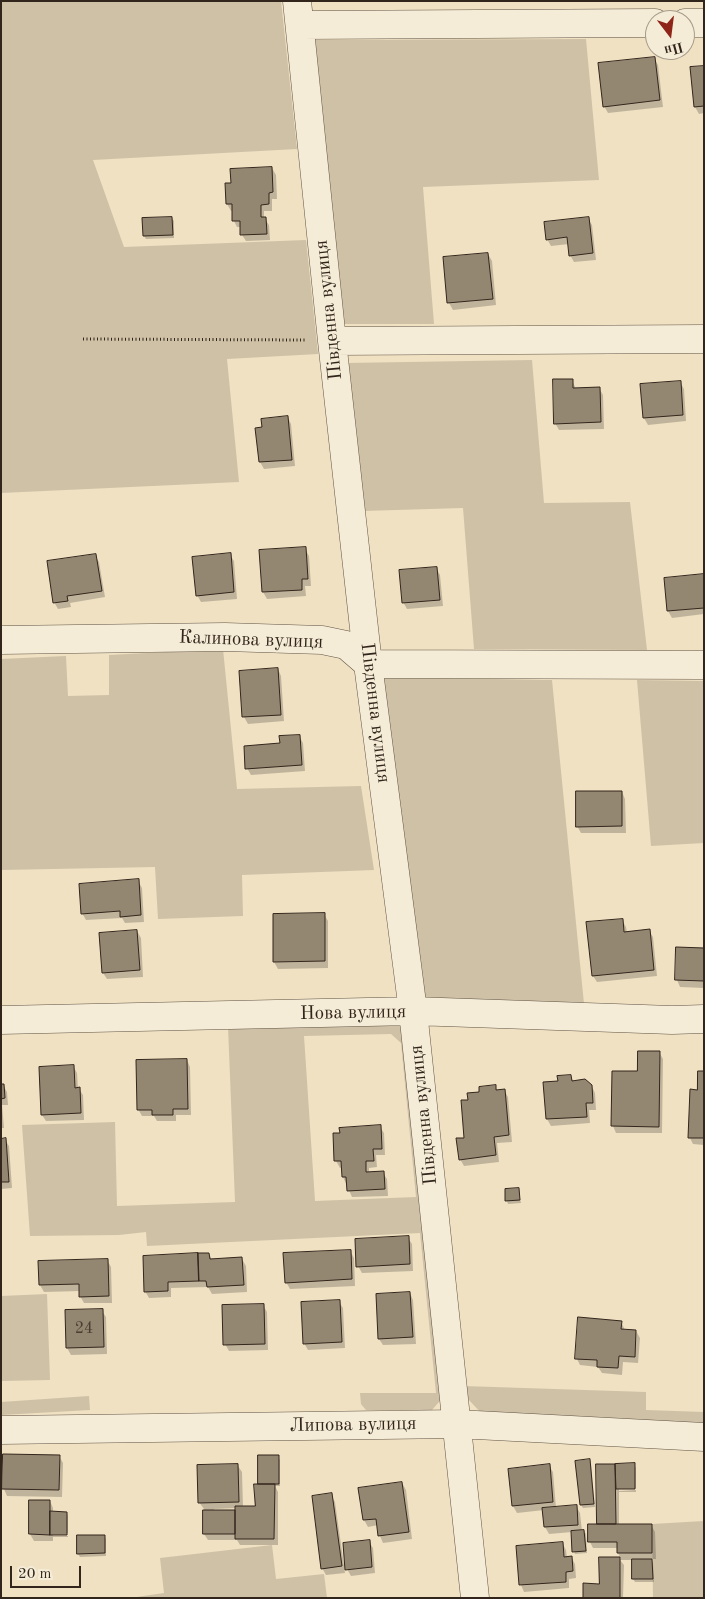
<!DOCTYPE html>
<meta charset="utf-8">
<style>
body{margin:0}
#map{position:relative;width:705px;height:1599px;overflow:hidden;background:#efe1c2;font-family:"Old Standard TT",serif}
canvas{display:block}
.frame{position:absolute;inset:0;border:2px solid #32251b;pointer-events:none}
.north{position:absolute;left:645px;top:10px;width:50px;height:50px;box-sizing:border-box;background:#f5ecd7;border:1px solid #a79c8c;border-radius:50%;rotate:165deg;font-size:14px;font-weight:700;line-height:20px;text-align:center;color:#32251b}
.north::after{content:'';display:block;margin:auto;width:18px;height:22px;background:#8f2418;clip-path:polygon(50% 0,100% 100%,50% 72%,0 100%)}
.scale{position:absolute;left:10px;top:1566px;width:71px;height:22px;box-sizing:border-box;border:2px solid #32251b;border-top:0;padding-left:6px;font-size:15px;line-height:18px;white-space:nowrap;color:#32251b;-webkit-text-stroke:4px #f5ecd7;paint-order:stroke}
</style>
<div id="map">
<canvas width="705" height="1599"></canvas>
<div class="frame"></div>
<div class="north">Пн</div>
<div class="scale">20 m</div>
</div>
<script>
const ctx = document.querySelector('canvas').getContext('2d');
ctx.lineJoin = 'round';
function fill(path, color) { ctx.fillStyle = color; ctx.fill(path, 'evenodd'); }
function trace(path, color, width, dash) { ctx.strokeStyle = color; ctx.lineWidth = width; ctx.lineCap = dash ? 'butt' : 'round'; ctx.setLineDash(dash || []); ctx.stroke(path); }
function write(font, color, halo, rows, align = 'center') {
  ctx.font = font + ' "Old Standard TT",serif'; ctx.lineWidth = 4; ctx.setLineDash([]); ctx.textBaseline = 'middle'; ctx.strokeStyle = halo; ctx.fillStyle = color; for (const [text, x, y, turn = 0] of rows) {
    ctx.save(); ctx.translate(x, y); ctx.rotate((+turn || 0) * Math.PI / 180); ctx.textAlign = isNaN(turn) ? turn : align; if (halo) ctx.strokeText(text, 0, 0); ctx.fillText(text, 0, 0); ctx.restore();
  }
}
fill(new Path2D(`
 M1,1H281L297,149L93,160L124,247L306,240L318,354L227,359L239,482L1,493Z
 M586,39L599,180L423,187L434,324H342L314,40Z
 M532,360L544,503L630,502L647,650L474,649L463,508L363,511L346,363Z
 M223,649L237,789L361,786L374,870L242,875L243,916L158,919L155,867L1,870V659L66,656L68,696L109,695V655Z
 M382,677L552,680L584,1004L423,998Z
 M637,680L704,681V843L651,846Z
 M404,1025L445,1395L432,1410H366L361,1404L360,1393H436L420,1233L147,1246L146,1232L119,1235L30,1236L22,1125L115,1122L117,1206L235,1202L228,1026ZM391,1034L401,1043L416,1197L315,1201L304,1036Z
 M47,1294L50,1380L1,1381V1296Z
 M463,1386L646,1392V1410L704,1412V1427L483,1415L469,1400Z
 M89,1396L90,1410L1,1415V1402Z
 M704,1521V1598H653L652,1524Z
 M272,1545L276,1579L324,1574L327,1598H130L164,1593L160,1558Z`), '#cfc1a6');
fill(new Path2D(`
 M654,58L658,65L663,107L608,113L604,106Z
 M704,67V113L699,114L695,107Z
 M272,168L276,175L277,199H272V211H264V218L269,225L270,240L246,241L242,235L241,227H237L234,221L233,211H231L227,204L232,184Z
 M172,218L174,221V238L146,239L144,236L143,219Z
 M588,218L592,225L596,260L574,262L570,255L569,244L551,246L547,239Z
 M488,254L492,261L496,305L453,310L449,303L444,258Z
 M572,380L576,389L599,388L603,395L604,429L559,430L555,423Z
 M680,382L684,389L686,421L648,425L644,418Z
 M288,418L291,424L295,466L264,469L260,462L257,429Z
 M305,549L309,556L311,586H305L306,596L267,599L263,592Z
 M95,555L99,562L105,597L70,603L71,607L58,609L54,602Z
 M230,555L234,561L237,599L201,602L197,595Z
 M436,568L440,575L443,606L407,609L403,602Z
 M704,575V614L672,618L668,611L665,579Z
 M278,669L281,676L284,721L248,724L244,717L241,672Z
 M299,736L303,743L305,771L251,775L247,768L281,745Z
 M622,792L625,799L626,833H581L577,826Z
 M138,881L142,888L144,922L125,923L122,918L86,920L82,913Z
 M324,914L328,921V968L278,969L274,962Z
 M622,920L626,927L627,933L649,931L653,937L657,976L597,982L593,976Z
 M137,931L141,938L143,977L107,979L103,973Z
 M678,949H704V988L680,987L677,980Z
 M659,1052L663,1059L662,1133H616L613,1126L639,1072Z
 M187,1060L190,1067L191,1115H176V1121H157L154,1116H142L138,1109Z
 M73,1066L77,1073L78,1089H79L83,1095L84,1120L46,1121L42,1115Z
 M704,1072V1145L693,1144L690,1138Z
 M570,1076L574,1082L591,1085L595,1093L596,1110H589L590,1123L551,1126L547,1119L545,1084L559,1083Z
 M1,1085H3L7,1092L8,1105H2L4,1128H1Z
 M495,1087L498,1091L504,1090L508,1097L512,1142L497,1143L499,1162L464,1166L460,1159L466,1139L469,1101L481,1093Z
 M380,1127L384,1133L385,1155H376L377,1167L369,1168V1173H383L387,1179L388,1196L352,1197L343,1177V1167L340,1168L336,1161L341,1134Z
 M1,1140H5L9,1146L12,1188L1,1189Z
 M518,1189L521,1203L508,1204L507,1201Z
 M408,1238L412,1244L413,1271L362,1273L358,1266Z
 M350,1251L354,1258L355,1286L290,1289L286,1282Z
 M209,1254L212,1260L242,1259L246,1266L247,1292L212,1294L208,1287L171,1288V1297L149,1298L145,1291Z
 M107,1260L111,1267L112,1303H84L80,1296V1291L44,1292L40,1285Z
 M410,1293L413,1300L416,1344L383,1345L379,1339Z
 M339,1302L343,1308L345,1348L308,1350L304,1343Z
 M263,1305L267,1312L268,1350L229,1351L225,1344Z
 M102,1311L106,1317L107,1354L71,1355L67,1348Z
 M621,1322L625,1330L636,1331L640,1338L638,1363L623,1362L622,1375L602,1373L598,1367L580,1365L577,1359Z
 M4,1455L59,1456L63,1463L62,1497L7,1496L4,1489Z
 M278,1457L280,1460V1486H275L278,1492V1545H240L237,1540H208L204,1534V1509L199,1502L238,1466L242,1472L243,1507H256ZM236,1508V1511H214V1509Z
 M589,1461L591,1464L595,1507L583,1508L581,1505Z
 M597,1465H634L636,1468V1488H619V1491L636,1490V1492H619V1525H651L655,1532L656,1559H651L653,1563L654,1582H635L633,1579V1560H620L624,1565L623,1598H584L600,1585V1559H621L618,1553V1548H593L590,1542L598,1525Z
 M549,1466L553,1472L556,1508L576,1506L580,1513L582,1531H584L586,1534L587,1553L575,1554L574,1551L572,1532L549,1534L545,1527L544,1510L517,1513L513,1506L510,1470Z
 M402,1483L406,1490L412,1539L383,1543L380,1536L378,1525L368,1527L364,1520Z
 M331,1495L335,1502L345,1573L326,1575L322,1568Z
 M30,1501H50L53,1508V1513H67L68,1516V1533H53V1536H68V1537H53V1541H34L30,1534Z
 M104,1536L106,1539V1556L80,1557L78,1554Z
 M369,1542L373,1548L375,1573L351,1576L347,1569Z
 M562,1543L566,1550L567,1558L571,1557L575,1564L576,1578L569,1579V1588L524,1592L521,1585L518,1547Z`), '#0003');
const building = new Path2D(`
 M655,57L660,100L603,107L598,63Z
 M704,66V106L694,107L690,67Z
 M272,167L273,192L269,193V204L261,205V217H266L267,234L240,235V221H232V204H226L225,183H231L230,169Z
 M172,217L173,235L143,236L142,218Z
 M589,217L593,253L569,256L567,237L546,240L544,222Z
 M488,253L493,299L447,303L443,257Z
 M553,379H573V388L600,387L601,422L554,424Z
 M681,381L683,415L643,418L640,384Z
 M288,416L292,460L259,462L255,428L262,427L261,419Z
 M306,547L308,579H302V590L262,592L259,550Z
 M231,553L234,592L196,596L192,557Z
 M96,554L102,591L67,596L68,601L53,603L47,561Z
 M437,567L440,600L402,603L399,570Z
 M704,574V608L667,611L664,578Z
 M278,668L281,715L242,717L239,671Z
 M300,735L302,765L245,769L244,746L280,743L279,736Z
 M576,791H622V826L576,827Z
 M139,879L141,915L120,917V911L81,914L79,884Z
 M325,913V961L273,962V914Z
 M623,919L624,932L650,929L654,970L592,976L586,922Z
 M137,930L140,970L102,973L99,933Z
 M676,947L704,948V981L675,980Z
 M638,1051H660L659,1127L611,1126L612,1071H637Z
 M187,1059L188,1109H173V1115H152V1110H137L136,1060Z
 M74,1065L75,1088L80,1087L81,1113L41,1115L39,1067Z
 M698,1071H704V1138H688L690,1089L697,1090Z
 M571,1075L572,1081L585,1079L592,1085L593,1103H586L587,1117L546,1119L543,1082L558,1081L557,1076Z
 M1,1084H4L5,1098L1,1099Z
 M496,1085V1090L505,1089L509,1135L494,1137L496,1155L459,1160L456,1138H464L461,1100H468L467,1093L479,1092V1087Z
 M381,1125L382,1149H373L374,1161H366V1172L384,1171L385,1189L347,1191L346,1177H342L341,1161H334L333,1133H340L339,1128Z
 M6,1138L9,1182H1V1139Z
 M519,1188L520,1200L505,1201V1189Z
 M409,1236L410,1264L356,1267L355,1239Z
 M351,1250L352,1279L285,1283L283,1253Z
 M198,1253H209L210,1259L242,1257L244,1285L207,1287L206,1281H199Z
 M198,1253L199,1281L168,1282V1291L144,1292L143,1256Z
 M108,1259L109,1296L79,1297V1284L39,1285L38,1261Z
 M410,1292L413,1337L378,1339L376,1294Z
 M340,1300L342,1342L303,1344L301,1302Z
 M264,1304L265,1344L223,1345L222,1305Z
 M103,1309L104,1347L66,1348L65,1310Z
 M578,1317L622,1321L621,1329L636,1330L635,1357L619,1356L618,1368L597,1367V1360L575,1359Z
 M3,1454L60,1455L59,1490L2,1489Z
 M258,1455H279V1484H258Z
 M590,1459L594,1504L580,1505L575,1461Z
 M635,1463V1489H616L615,1464Z
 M238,1464L239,1502L198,1503L197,1465Z
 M550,1464L553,1502L512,1506L508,1469Z
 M596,1464H615L616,1524H597Z
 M402,1482L409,1532L378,1536L376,1519L363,1520L358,1488Z
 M254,1484H275L274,1539H235V1506H255Z
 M332,1493L342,1566L321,1569L312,1496Z
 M29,1500H50V1535L29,1534Z
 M577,1505L578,1525L544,1527L542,1508Z
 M203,1510H235V1534H203Z
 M50,1511L67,1512V1535H50Z
 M588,1524H652V1553H617V1542H588Z
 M584,1530L586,1551L572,1552L571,1531Z
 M77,1535H105V1553L77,1554Z
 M370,1540L372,1567L345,1570L343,1543Z
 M563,1542L564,1557L572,1556L573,1571L566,1572V1582L519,1585L516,1546Z
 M599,1557H620V1598H583V1583L599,1584Z
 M632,1559H652L653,1579H632Z`);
fill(building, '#948772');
trace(building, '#32251b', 1);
const minor = new Path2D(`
 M297,1L332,341L368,664L413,1011L475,1598
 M685,23H704
 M301,25L655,23
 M332,341L704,339
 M1,640L225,637L322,640L346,645L368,664L704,665
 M1,1020L413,1011L672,1020L704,1019
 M1,1430L457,1424L704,1437`);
trace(minor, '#615445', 29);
trace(new Path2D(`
 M83,339L306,340`), '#32251b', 3, [1, 2.5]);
trace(minor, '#f5ecd7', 28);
write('16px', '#4a3e31', null, [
 ["24",84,1329]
]);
write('19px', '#32251b', '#f5ecd7', [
 ["Південна вулиця",329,310,-96],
 ["Калинова вулиця",251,640,2],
 ["Південна вулиця",375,713,83],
 ["Нова вулиця",353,1013,-1],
 ["Південна вулиця",424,1115,-96],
 ["Липова вулиця",353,1425,-1]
]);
</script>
